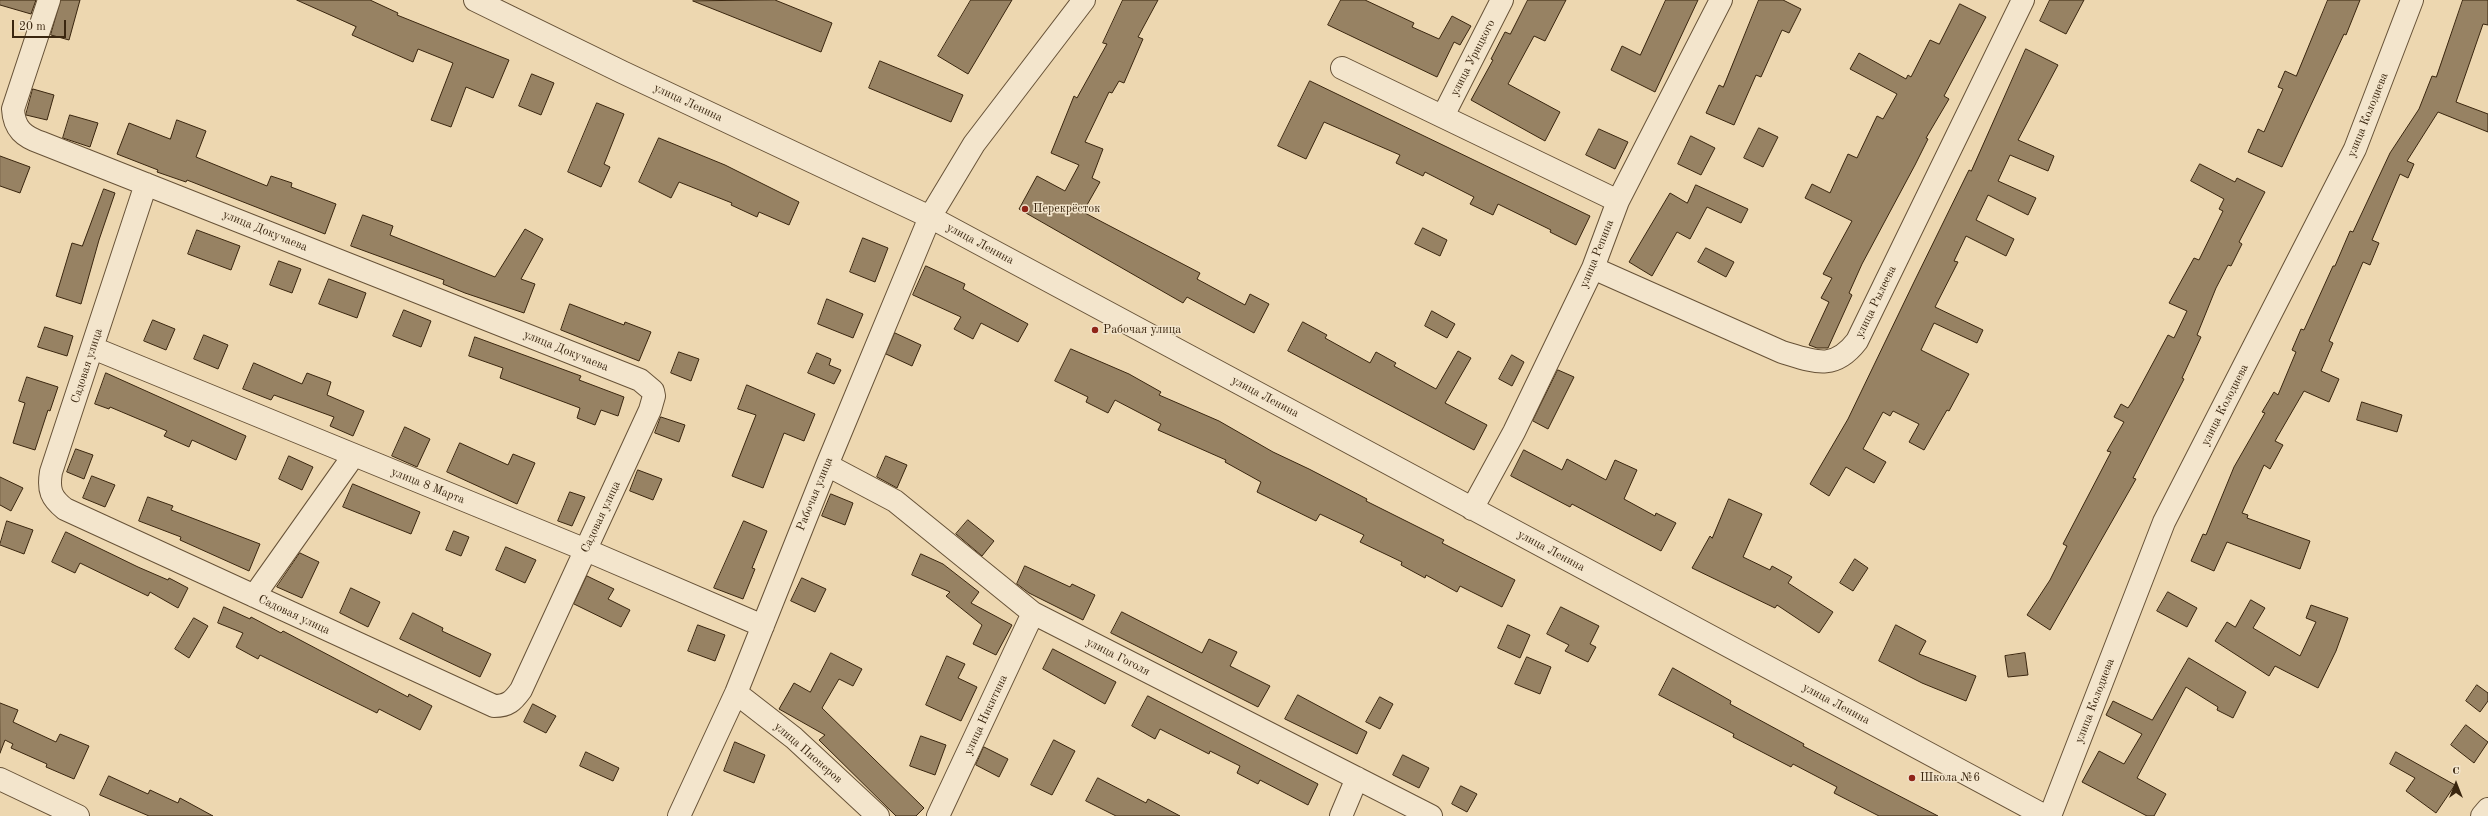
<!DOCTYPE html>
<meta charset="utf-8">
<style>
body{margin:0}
#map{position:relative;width:2488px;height:816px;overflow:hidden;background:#edd7b0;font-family:"Old Standard TT",serif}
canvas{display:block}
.north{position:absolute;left:2436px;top:764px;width:40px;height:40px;-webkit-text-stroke:3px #f3e5cc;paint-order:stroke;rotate:0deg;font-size:11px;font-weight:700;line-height:16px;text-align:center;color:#3a260f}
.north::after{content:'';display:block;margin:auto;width:14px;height:18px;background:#3a260f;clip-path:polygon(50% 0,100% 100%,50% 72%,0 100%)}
.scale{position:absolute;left:12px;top:20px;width:54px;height:18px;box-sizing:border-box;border:2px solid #3a260f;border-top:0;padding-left:5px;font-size:12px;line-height:14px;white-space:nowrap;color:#3a260f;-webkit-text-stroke:3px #f3e5cc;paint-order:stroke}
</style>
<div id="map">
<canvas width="2488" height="816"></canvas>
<div class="north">С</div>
<div class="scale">20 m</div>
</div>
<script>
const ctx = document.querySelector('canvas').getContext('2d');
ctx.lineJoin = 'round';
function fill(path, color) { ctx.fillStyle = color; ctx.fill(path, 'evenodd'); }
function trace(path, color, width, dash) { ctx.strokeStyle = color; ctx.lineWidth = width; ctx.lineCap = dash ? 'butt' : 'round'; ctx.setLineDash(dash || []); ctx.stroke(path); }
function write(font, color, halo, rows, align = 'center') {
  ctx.font = font + ' "Old Standard TT",serif'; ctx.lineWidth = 3; ctx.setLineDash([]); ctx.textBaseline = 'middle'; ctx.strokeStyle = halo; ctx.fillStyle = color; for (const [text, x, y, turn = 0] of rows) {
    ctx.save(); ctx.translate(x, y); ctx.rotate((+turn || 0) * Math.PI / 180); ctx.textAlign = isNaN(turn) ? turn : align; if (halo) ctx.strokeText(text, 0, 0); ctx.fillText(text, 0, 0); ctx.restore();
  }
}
const building = new Path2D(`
 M0,0H36L31,14L0,5Z
 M61,0H80L69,40L51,35Z
 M297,0H370L398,13L397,15L509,60L493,98L466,87L451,127L431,120L453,63L418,49L413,62L352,35L356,27Z
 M775,0L832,23L821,52L693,1Z
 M971,0H1012L968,74L938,56Z
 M1123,0H1158L1138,37L1143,39L1124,83L1119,81L1112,93L1109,92L1085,142L1103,149L1092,178L1100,182L1083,212L1200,273L1197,279L1245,305L1250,294L1269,304L1254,333L1187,297L1183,303L1019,209L1037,176L1065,191L1079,165L1051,153L1074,96L1077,98L1107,44L1103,43Z
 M1341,0H1365L1414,23L1412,27L1439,39L1452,16L1471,26L1460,45L1454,42L1437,77L1328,25Z
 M1528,0H1566L1545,41L1534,36L1508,84L1560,112L1545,141L1471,100L1493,60L1491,59L1505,32L1510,34Z
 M1666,0H1698L1655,92L1611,70L1622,46L1640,55Z
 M1759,0H1783L1801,9L1789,33L1782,30L1761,77L1756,75L1734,125L1706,113L1719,85L1723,87Z
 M2050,0H2084L2066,34L2040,21Z
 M2328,0H2360L2346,35L2344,34L2282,167L2248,152L2258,129L2264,132L2283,89L2278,87L2285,71L2296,76Z
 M2463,0H2488V25L2483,24L2456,102L2488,114V132L2438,112L2407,161L2414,164L2408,178L2400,174L2372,240L2379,243L2370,265L2363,262L2329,341L2333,343L2321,371L2339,379L2329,402L2304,391L2275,441L2283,445L2270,469L2264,465L2242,513L2248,515L2247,518L2310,541L2300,569L2227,542L2214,571L2191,561L2203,534L2206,535L2234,467L2265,413L2262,412L2274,392L2278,395L2296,352L2292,350L2301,329L2304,330L2333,266H2335L2350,231L2353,232L2390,153L2419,109L2432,76L2436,77Z
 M1960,4L1986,17L1944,96L1949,99L1926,138L1928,139L1915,165L1862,264L1849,293L1852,295L1828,348H1817L1809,345L1829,302L1821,298L1832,278L1823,274L1852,221L1805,198L1812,184L1830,193L1848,154L1857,158L1877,116L1883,119L1897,94L1850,69L1859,53L1906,79L1908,75L1911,77L1930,40L1939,44Z
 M2026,49L2058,65L2018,140L2054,156L2048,171L2010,155L1998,181L2036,198L2028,215L1988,195L1976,220L2014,239L2006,256L1966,236L1954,261L1958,262L1935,307L1983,330L1977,343L1934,323L1921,350L1969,374L1949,411L1947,410L1924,450L1909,442L1919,424L1893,411L1890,416L1883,412L1863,449L1886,462L1874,483L1846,467L1829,496L1810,484L1848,419L1914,282L1969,170L1971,171Z
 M880,61L963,95L951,122L869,88Z
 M532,74L554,83L541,115L519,106Z
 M1310,81L1590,216L1576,245L1550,232L1551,230L1498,204L1493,215L1470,204L1474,197L1425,172L1423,176L1396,163L1400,155L1324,122L1306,159L1278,146Z
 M33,89L54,95L47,120L26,115Z
 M597,103L624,114L604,164L610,167L601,187L568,172Z
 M70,115L98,123L90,147L63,138Z
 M177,120L206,131L196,157L267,186L271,176L292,183L291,187L336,204L325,234L187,180L186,182L157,172L158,170L117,154L129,123L170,139Z
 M1759,128L1778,137L1763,167L1744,158Z
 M1599,129L1628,142L1615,169L1586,155Z
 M1691,136L1715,148L1701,175L1678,164Z
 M659,138L725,165L799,202L789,225L759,212L757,217L731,205L732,203L679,182L671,198L639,182Z
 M0,156L30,167L20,193L0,186Z
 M2200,164L2235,182L2237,178L2265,192L2239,242L2242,244L2231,266L2228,265L2216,288L2197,335L2201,337L2182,378L2184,379L2133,478L2136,479L2050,630L2027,615L2050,580L2067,546L2063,544L2111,452L2107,451L2124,422L2114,417L2121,404L2128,408L2132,402L2168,335L2174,338L2187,311L2169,303L2194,258L2199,260L2223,211L2219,209L2224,199L2191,181Z
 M1696,185L1748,209L1741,223L1707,207L1690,239L1677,232L1652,276L1629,262L1670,193L1687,203Z
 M104,189L115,193L99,240L81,304L56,296L72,243L82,246Z
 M363,215L393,226L390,235L495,277L525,229L543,239L521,279L535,284L524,313L465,293L443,284L444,280L351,246Z
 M1423,228L1447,240L1440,256L1415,244Z
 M197,230L240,246L231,270L188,254Z
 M863,238L888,248L875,282L850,272Z
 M1706,248L1734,262L1726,277L1698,262Z
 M279,261L301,269L292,293L270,285Z
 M926,266L965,284L963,289L1028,324L1018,342L981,323L973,339L954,329L961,317L913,295Z
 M329,279L366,293L357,318L319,304Z
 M827,299L863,314L853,338L818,324Z
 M570,304L624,325L625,322L651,332L639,361L561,330Z
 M404,310L431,321L421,347L393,336Z
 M1432,311L1455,324L1447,338L1425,326Z
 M153,320L175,329L166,350L144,341Z
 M1303,322L1327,335L1325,338L1370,363L1376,352L1396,363L1394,366L1436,389L1458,351L1471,358L1445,403L1487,425L1474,450L1288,351Z
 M45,327L73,336L67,356L38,347Z
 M895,333L921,345L912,366L886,354Z
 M204,335L228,345L218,369L194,359Z
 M475,337L581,376L579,380L624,397L618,416L601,410L595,425L577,418L580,408L500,378L503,368L469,356Z
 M1071,349L1129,374L1161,392L1159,395L1219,421L1273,452L1309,469L1367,499L1366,501L1444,540L1442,543L1515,580L1502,607L1460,586L1457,592L1426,575L1425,578L1401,565L1402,562L1360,542L1364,535L1320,514L1316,521L1257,492L1261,482L1225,462L1226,460L1158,430L1161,424L1115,400L1108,413L1086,402L1088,397L1055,381Z
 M679,352L699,359L691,381L671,373Z
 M817,353L831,359L829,365L841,370L834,384L808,373Z
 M1512,355L1524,362L1512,386L1499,379Z
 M254,363L302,384L307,373L331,382L327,395L364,411L353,436L330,426L334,417L274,395L271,400L243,389Z
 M1558,370L1574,377L1548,429L1533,421Z
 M106,373L246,436L236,460L192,440L189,447L164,436L167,431L110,407L109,409L95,404Z
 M27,377L58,387L50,411L48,410L35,450L13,443L25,403L19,401Z
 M747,385L815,414L804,441L784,433L763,488L732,476L756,415L738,409Z
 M2362,402L2402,415L2397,432L2357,420Z
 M661,417L685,425L679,442L655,433Z
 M405,427L430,439L417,467L392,456Z
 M460,443L508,465L513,454L535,463L517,504L447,472Z
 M76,449L93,455L84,479L67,472Z
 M1524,450L1562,470L1567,459L1606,480L1615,460L1637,470L1624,499L1655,516L1656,513L1676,523L1661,551L1572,504L1570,507L1511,476Z
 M289,456L313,467L302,490L279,479Z
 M886,456L907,465L897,488L877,477Z
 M638,470L662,479L653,500L630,491Z
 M92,476L115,485L105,507L83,498Z
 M0,477L23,488L11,511L0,505Z
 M353,484L420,512L411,534L343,507Z
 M570,492L585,497L572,526L558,521Z
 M831,494L853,503L845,525L822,516Z
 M148,497L173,506L171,510L260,544L249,571L180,540L181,537L139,521Z
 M1729,499L1762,514L1743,557L1770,570L1772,566L1792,577L1788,583L1833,612L1819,633L1777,605L1775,608L1692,568L1710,536L1712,538Z
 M968,520L994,541L982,556L956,534Z
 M7,521L33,530L24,554L0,545Z
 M744,521L767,531L752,568L755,569L743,599L714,588Z
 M454,531L469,537L461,556L446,550Z
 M66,532L138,567L168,580L169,578L188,588L178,608L150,592L148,596L80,563L75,573L52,562Z
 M506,547L536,560L525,583L496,570Z
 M300,553L319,562L302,598L277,587Z
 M921,554L943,564L979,592L971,603L1012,625L996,655L973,644L982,625L946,596L950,592L912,575Z
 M1855,559L1868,568L1853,591L1840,583Z
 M1025,566L1070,587L1072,584L1095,595L1083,620L1029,593L1017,584Z
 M587,576L614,589L608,599L630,610L621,627L574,604Z
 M802,578L826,589L815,612L791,601Z
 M351,588L380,602L368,627L340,613Z
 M2168,592L2197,608L2187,627L2157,611Z
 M2251,600L2265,608L2253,628L2300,656L2316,622L2306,618L2311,605L2348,618L2336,651L2318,688L2275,666L2269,676L2215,641L2227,622L2235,627Z
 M224,607L250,619L251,617L281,633L283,631L408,697L409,694L432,706L420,730L379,709L377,713L260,655L258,659L236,647L243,633L218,623Z
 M1561,607L1599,626L1590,644L1596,647L1588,662L1565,651L1569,645L1547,634Z
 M1122,612L1202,653L1209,639L1237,652L1230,666L1270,686L1258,707L1111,633Z
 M413,613L443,628L442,631L491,654L480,677L400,639Z
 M194,618L208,626L189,658L175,649Z
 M698,625L725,635L715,661L688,651Z
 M1508,625L1530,635L1520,658L1498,648Z
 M1896,625L1926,641L1919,654L1976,676L1966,701L1922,683L1879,661Z
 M1053,649L1116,682L1105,704L1043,669Z
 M831,653L862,669L853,686L839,679L822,708L924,808L916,816H896L819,740L825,735L779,709L794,683L810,692Z
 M2025,653L2028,675L2008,677L2005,656Z
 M947,656L965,664L958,678L977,687L961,721L926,705Z
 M1527,657L1551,667L1540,694L1515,684Z
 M2189,658L2246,692L2233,718L2217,710L2218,707L2186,687L2137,778L2166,794L2154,816H2147L2082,782L2099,751L2124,764L2142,734L2106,715L2113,701L2152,720Z
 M1673,668L1731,701L1730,704L1804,744L1803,746L1938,816H1879L1834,793L1837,787L1793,764L1791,767L1733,737L1734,734L1659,695Z
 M2477,685L2488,693V701L2480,712L2466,701Z
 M1298,695L1367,732L1357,754L1285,719Z
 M1148,696L1318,784L1308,805L1260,780L1258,784L1237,773L1240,766L1210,751L1209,754L1160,729L1155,739L1132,726Z
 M1380,697L1393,704L1380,729L1366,722Z
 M0,703L18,710L13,722L56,742L60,734L89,746L74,779L46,767L47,764L11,748L13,744L5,740L0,753Z
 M533,704L556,716L546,733L524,722Z
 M2466,725L2488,742L2474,763L2451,745Z
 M921,736L946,745L935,775L910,766Z
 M1054,740L1075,751L1052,795L1031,785Z
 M735,742L765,755L754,783L724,771Z
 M984,747L1008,759L999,777L976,765Z
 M586,752L619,768L613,781L580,766Z
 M2396,752L2455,785L2436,813L2406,791L2415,778L2390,764Z
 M1403,755L1429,768L1419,788L1393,775Z
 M109,776L148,794L150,790L178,803L180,798L213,816H149L100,795Z
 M1098,778L1146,803L1148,799L1180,816H1116L1086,801Z
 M1461,786L1477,794L1467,812L1452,804Z`);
fill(building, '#978263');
trace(building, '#3a260f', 1);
const minor = new Path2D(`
 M49,0L13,109C14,129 24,137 42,143L640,380L653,391L654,396L650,410L521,690C513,701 508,706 494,706L65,509C51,498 48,490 51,472L146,184
 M475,0L622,72L930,217L2045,816
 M1342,68L1618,201
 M1443,116L1502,0
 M1593,268L1782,352C1815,362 1834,371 1857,341L2023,0
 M93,348L586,550L763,626
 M827,465L895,501L1033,613L1431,816
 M1472,509L1514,432L1593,268L1618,201L1721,0
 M254,596L354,455
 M736,693L794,738L878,816
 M0,779L78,816
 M679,816L736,693L827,465L930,217L974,144L1084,0
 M938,816L1033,613
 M1341,816L1357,778
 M2050,816L2164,522L2355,149L2412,0
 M2482,816L2488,809`);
trace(minor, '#675237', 24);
trace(minor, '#f3e5cc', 22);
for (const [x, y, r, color] of [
 [1025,209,4,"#8f2418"],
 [1095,330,4,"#8f2418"],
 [1912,778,4,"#8f2418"]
]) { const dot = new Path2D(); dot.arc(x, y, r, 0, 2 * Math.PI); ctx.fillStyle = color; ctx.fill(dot); trace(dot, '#f3e5cc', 1.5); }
write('12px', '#3a260f', '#f3e5cc', [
 ["улица Урицкого",1473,58,-63],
 ["улица Ленина",688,103,25],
 ["улица Колодиева",2368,115,-68],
 ["улица Докучаева",265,231,22],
 ["улица Ленина",980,244,28],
 ["улица Репина",1597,254,-68],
 ["улица Рылеева",1876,302,-64],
 ["улица Докучаева",566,351,22],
 ["Садовая улица",87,366,-72],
 ["улица Ленина",1265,397,28],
 ["улица Колодиева",2225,405,-63],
 ["улица 8 Марта",428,486,22],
 ["Рабочая улица",815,494,-68],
 ["Садовая улица",601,517,-65],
 ["улица Ленина",1551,551,28],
 ["Садовая улица",294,615,25],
 ["улица Гоголя",1118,657,27],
 ["улица Колодиева",2095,701,-69],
 ["улица Ленина",1836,704,28],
 ["улица Никитина",986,715,-65],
 ["улица Пионеров",808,753,41]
]);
write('12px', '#3a260f', '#f3e5cc', [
 ["Перекрёсток",1033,209],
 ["Рабочая улица",1103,330],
 ["Школа №6",1920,778]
], 'left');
</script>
